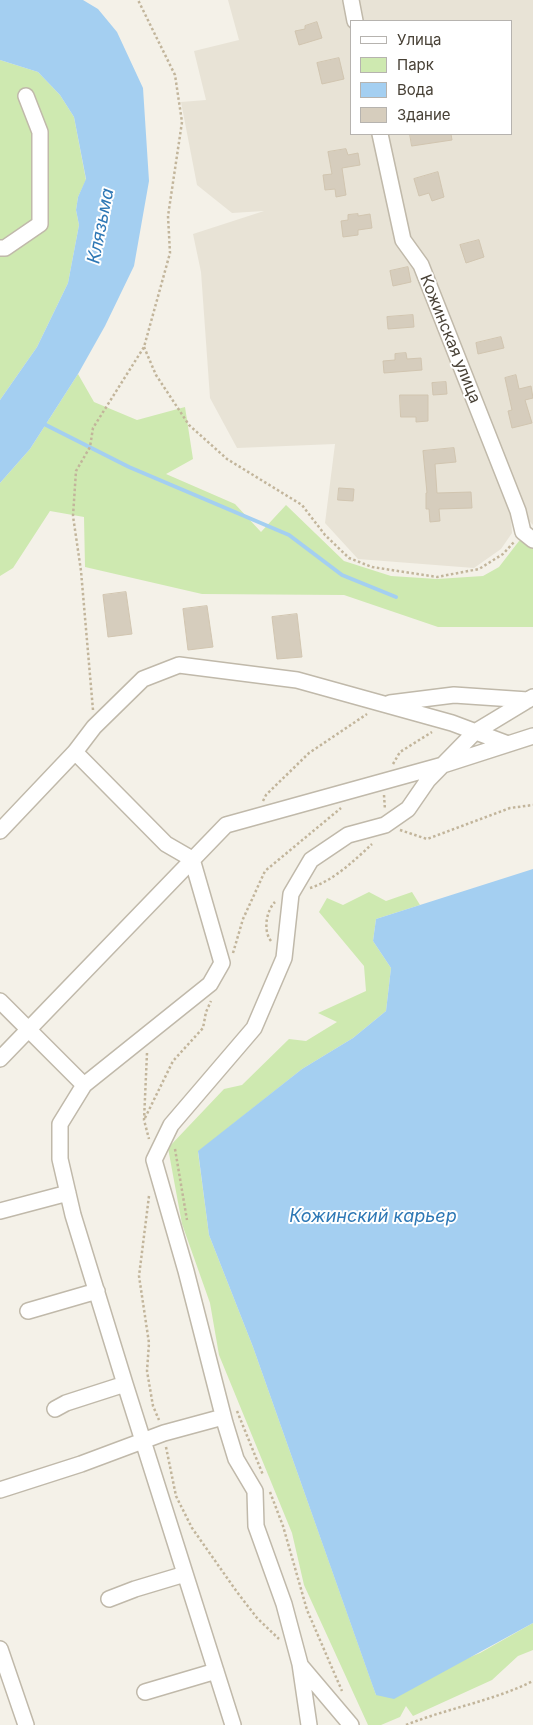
<!DOCTYPE html>
<meta charset="utf-8">
<style>
body{margin:0}
#map{position:relative;width:533px;height:1725px;overflow:hidden;background:#f4f1e8;font-family:Inter,sans-serif}
canvas{display:block}
.legend{position:absolute;left:350px;top:20px;width:162px;height:115px;box-sizing:border-box;background:#fff;border:1px solid #b6b3af;margin:0;padding:6px 9px;list-style:none;font-size:15px;color:#484136}
.legend li{display:flex;align-items:center;gap:10px;height:25px}
.legend b{width:25px;border:1px solid #b6b3af}
</style>
<div id="map">
<canvas width="533" height="1725"></canvas>
<ul class="legend">
<li><b style="height:6px;background:#fff"></b>Улица</li>
<li><b style="height:14px;background:#cee9b0"></b>Парк</li>
<li><b style="height:14px;background:#a4cff1"></b>Вода</li>
<li><b style="height:14px;background:#d6cdbd"></b>Здание</li>
</ul>
</div>
<script>
const ctx = document.querySelector('canvas').getContext('2d');
ctx.lineJoin = 'round';
function fill(path, color) { ctx.fillStyle = color; ctx.fill(path, 'evenodd'); }
function trace(path, color, width, dash) { ctx.strokeStyle = color; ctx.lineWidth = width; ctx.lineCap = dash ? 'butt' : 'round'; ctx.setLineDash(dash || []); ctx.stroke(path); }
function write(font, color, halo, rows, align = 'center') {
  ctx.font = font + ' Inter,sans-serif'; ctx.lineWidth = 4; ctx.setLineDash([]); ctx.textBaseline = 'middle'; ctx.strokeStyle = halo; ctx.fillStyle = color; for (const [text, x, y, turn = 0] of rows) {
    ctx.save(); ctx.translate(x, y); ctx.rotate((+turn || 0) * Math.PI / 180); ctx.textAlign = isNaN(turn) ? turn : align; if (halo) ctx.strokeText(text, 0, 0); ctx.fillText(text, 0, 0); ctx.restore();
  }
}
fill(new Path2D(`
 M228,0H533V525L510,502L512,533L501,549L474,568L358,559L325,523L335,444L237,448L210,398L201,272L193,234L264,211L232,213L197,185L181,102L206,100L194,51L239,40ZM352,21H512V134H352Z`), '#e8e3d6');
fill(new Path2D(`
 M0,60L38,72L60,95L74,117L86,180L78,197L76,210L79,225L68,283L37,347L0,400Z
 M78,374L94,402L137,420L185,407L193,459L166,474L235,504L261,532L286,505L344,561L391,576L437,579L483,576L499,567L519,541H523L533,547V627H438L344,595L202,594L85,567L84,517L50,511L13,568L0,576V483L30,449Z
 M369,892L386,901L412,892L420,905L376,919L373,941L391,968L386,1011L353,1038L302,1069L198,1152L209,1235L253,1347L376,1695L480,1653L533,1623V1650L518,1656L492,1680L413,1716L406,1706L400,1717L381,1725H368L304,1585L292,1533L219,1355L210,1303L182,1224L168,1148L224,1089L242,1085L289,1039L306,1041L337,1022L318,1013L366,991L364,966L319,912L327,898L343,905Z`), '#cee9b0');
fill(new Path2D(`
 M0,0H83L98,9L117,32L143,88L149,181L134,266L105,326L78,374L30,449L0,483V400L37,347L68,283L79,225L76,210L78,197L86,179L74,117L60,95L38,72L0,60Z
 M533,869V1623L394,1699L376,1695L372,1684L253,1347L209,1235L198,1151L302,1069L353,1038L386,1011L391,968L373,941L376,919Z`), '#a4cff1');
trace(new Path2D(`
 M42,423L129,467L289,535L342,575L396,597`), '#a4cff1', 4);
const building = new Path2D(`
 M317,22L322,38L299,45L295,31L305,29V26Z
 M339,58L344,79L322,84L317,63Z
 M410,134H451L452,140L412,146Z
 M346,149L348,155L358,153L360,165L342,168L346,195L336,197L335,189L325,190L323,175L332,174L328,152Z
 M438,172L444,197L432,201L429,193L419,196L414,179Z
 M358,214V216L370,214L372,228L358,230V235L343,237L341,221L348,220V215Z
 M479,240L484,257L466,263L460,245Z
 M408,267L411,282L393,286L390,271Z
 M413,315L414,327L388,329L387,317Z
 M501,337L504,348L478,354L476,343Z
 M406,353L407,359L421,358L422,370L384,373L383,361L395,360V354Z
 M516,375L519,389L531,386L533,398L525,400L532,423L512,428L508,411L512,410L505,378Z
 M446,382L447,394L433,395L432,383Z
 M400,395H428V421L416,422V417H401Z
 M454,448L456,462L435,464L437,493L471,492L472,508L439,509L440,521L430,522L429,509H426V493H427L423,451Z
 M339,488L354,489L353,501L338,500Z
 M126,592L132,634L108,637L103,595Z
 M207,606L213,647L188,650L183,609Z
 M297,614L302,657L277,659L272,617Z`);
fill(building, '#d6cdbd');
trace(building, '#d1c5b0', 1);
const minor = new Path2D(`
 M351,0L355,21
 M380,134L403,240L421,265L518,511L523,532L533,540
 M0,248H5L40,224V132L26,96
 M390,703L454,695L528,700
 M0,831L75,752L94,727L143,679L179,665L297,680L452,723L508,744
 M0,1001L84,1085L210,984L222,963L192,859L166,844L75,752
 M0,1059L226,825L443,765L533,736
 M84,1085L60,1124V1159L73,1215L125,1384L233,1725
 M0,1211L68,1193
 M28,1311L97,1291
 M55,1409L66,1403L125,1384
 M0,1490L81,1464L164,1433L223,1417
 M109,1599L135,1589L185,1574
 M0,1649L26,1725
 M301,1666L351,1725
 M145,1692L216,1671
 M309,1725L300,1664L284,1604L256,1526L255,1491L236,1459L225,1423L186,1271L154,1160L171,1125L254,1028L284,958L291,894L311,860L348,835L385,825L408,809L428,780L475,732L533,697`);
trace(minor, '#c0b9aa', 18);
trace(new Path2D(`
 M144,347L156,375L189,425L227,459L302,505L325,535L349,558L372,567L437,577L479,569L503,554L514,542
 M93,710L81,571L73,516L76,471L90,447L93,428L144,347L170,253L168,216L182,122L175,75L138,0
 M393,764L400,752L432,732
 M384,795L385,810
 M263,801L266,795L309,753L367,714
 M400,830L427,839L510,808L533,805
 M310,888C333,881 355,860 372,844
 M271,941C263,931 266,911 275,902
 M233,953L243,919L265,871L341,808
 M147,1053L144,1120L149,1139
 M145,1118L173,1061L203,1028L206,1012L211,1001
 M175,1149L187,1220
 M149,1196L139,1276L149,1343L147,1371L153,1406L159,1420
 M237,1411L263,1475
 M166,1447L176,1496L192,1528L237,1592L257,1618L279,1639
 M270,1492L283,1526L307,1610L342,1691
 M406,1725C448,1708 493,1701 533,1681`), '#c2b59b', 2.5, [2.5, 2.5]);
trace(minor, '#fff', 15);
write('16px', '#484136', '#fff', [
 ["Кожинская улица",450,339,68]
]);
write('italic 18px', '#2e78b5', '#fff', [
 ["Клязьма",101,226,-79],
 ["Кожинский карьер",373,1217]
]);
</script>
